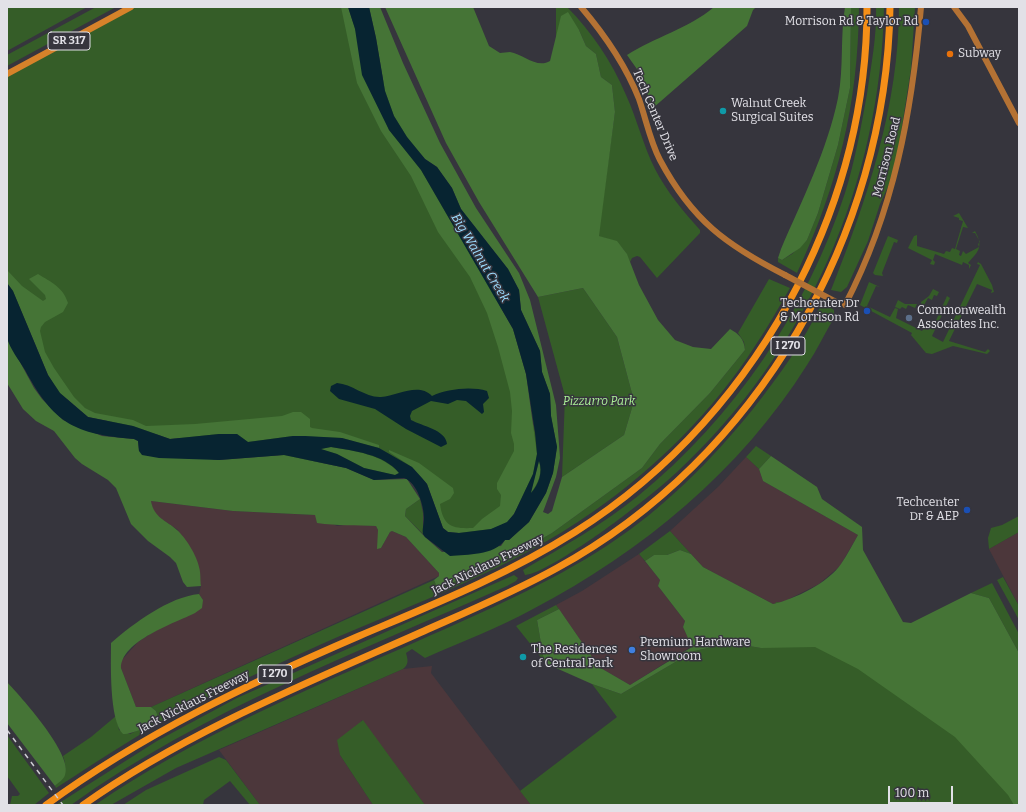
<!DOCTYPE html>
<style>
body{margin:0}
#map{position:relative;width:1026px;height:812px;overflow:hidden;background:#36353d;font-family:Bitter,serif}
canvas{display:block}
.frame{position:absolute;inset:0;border:8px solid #e2e1e7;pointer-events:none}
.scale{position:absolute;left:888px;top:786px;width:65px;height:18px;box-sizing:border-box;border:2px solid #e2e1e7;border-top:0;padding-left:5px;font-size:12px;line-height:14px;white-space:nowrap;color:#e2e1e7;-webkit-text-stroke:3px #36353d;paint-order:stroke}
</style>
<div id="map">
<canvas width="1026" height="812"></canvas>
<div class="frame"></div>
<div class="scale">100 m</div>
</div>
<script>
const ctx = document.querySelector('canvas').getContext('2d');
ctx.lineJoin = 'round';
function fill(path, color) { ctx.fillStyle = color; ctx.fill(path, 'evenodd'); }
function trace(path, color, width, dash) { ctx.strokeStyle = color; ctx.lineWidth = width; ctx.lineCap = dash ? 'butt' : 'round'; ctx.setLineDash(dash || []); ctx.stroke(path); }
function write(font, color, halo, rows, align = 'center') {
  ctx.font = font + ' Bitter,serif'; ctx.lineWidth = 3; ctx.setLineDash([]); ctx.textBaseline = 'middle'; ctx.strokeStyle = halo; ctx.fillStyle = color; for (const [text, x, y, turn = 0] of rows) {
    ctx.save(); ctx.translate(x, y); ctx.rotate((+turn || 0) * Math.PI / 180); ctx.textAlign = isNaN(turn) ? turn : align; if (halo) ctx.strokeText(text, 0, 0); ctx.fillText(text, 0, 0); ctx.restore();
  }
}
fill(new Path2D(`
 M746,457L759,469L763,481L858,535L840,566L819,584L785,601L773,604L703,567L670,531L719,486Z
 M151,501L233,511L315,515L337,526L350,524L376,526L378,530L381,548L390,532L392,531L406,537L439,573V576L151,707H136L121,668V661L138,642L203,600L199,594L201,586L178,530L157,516L153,511Z
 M1019,532V606L989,549Z
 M639,554L660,580L658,586L685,621L683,627L692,646L630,685L599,667L556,605L582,591Z
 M432,666L431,673L531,805H425L362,720L340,755L373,805H260L219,750L403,669Z`), '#4c373b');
fill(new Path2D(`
 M7,7H87L7,51Z
 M96,7H116L7,66V55Z
 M131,7H345L512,330L543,468L539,488L488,538L444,529L428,481L121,428L57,393L7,278V74Z
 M556,7H567C592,32 612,62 626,95C637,119 643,145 655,169C667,192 683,211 700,230V233L657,278L640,257L637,256L632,258L630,262C623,244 616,241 598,236L615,112L612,85L601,77L596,54L586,46L579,30L556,37Z
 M851,7H859C858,105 838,185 797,273L778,262V258L782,260L792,254L807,240L818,213L838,145L850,88Z
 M876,7H884C881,182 806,353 677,472C660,488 641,502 622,517C605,530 544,574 525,575L523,570C563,547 603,524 638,496C734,418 807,310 845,193C855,161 861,127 867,94C871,66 877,36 876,7Z
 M899,7H915L911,69L899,145L891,180L880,204L868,241L847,287L841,292L831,290C867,200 899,105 899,7Z
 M959,213L968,228L963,227L956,249L960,251L959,255L961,256L963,251L966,254L979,247L978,244L980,242L975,233H972L975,231C984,247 978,252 968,263L971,265L969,269V265L963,262L962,265L935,254L933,260L935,262L934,265L930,264L932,260L908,248L914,236L917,235V246L944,254L946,251L950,252L952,248L955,249L963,221L959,220V218L953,216Z
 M888,236L898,240L897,243L894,242L882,273L883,276L875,275L873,273Z
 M978,262L981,264L992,285L994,292L991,293L992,290L977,284L949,341L985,352L988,349L990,351L987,354L953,346L932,354L926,353L911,335L912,333L860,305L869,282L880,287L876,286L867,306L890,317L895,308L898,309L896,318L922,331L924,328L928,330L930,326L933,327L947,296L950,298L932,336L943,342L980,265L977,264Z
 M769,279L790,288C779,307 768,327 755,346C714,410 656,468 594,511C512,569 415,603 324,643C280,663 235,683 192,705C145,730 101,759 56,788L55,786C65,776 68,770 63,756L91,737L116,716L119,730L130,734L154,722L158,717L156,711L151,707L434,580L436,585L441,588L508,558L552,533L642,468L660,444L710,393L745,350L744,342L738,333Z
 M583,288L617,337L634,401L624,435L562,477L565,396L538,297Z
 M933,289L939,292L937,296L934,295L932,300L928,298L923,307L921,306V302L929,296Z
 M898,300L905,304H917L915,308L908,305L906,309L902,307L900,309L895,307Z
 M822,303L834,310V318C825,333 817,350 807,365C741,470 642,552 533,609C498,628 461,642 425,658L412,649L406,653C408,660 409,664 403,669L176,768L111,805H95C195,736 307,690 418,641C483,612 548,584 608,545C663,509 711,461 753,409C779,376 804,341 822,303Z
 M756,446L771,456L759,469L746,457Z
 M420,499L423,513V534L405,516L406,509Z
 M1019,516V532L989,549L988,538L991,528L1002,525Z
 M670,531L691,554L680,550L667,555H654L645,561L639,554Z
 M514,575L518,578L516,581L507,586C359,652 203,710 71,805H56L157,741L237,698Z
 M1003,577L1019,606V620L997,580Z
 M992,583L1019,634V653L989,598L971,593Z
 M776,602L830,609L1019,716V805H531L520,791L617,717L592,684L621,694L694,651L731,643L761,648Z
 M556,605L559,609L537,620L544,661L516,626Z
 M363,720L425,805H373L340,755L337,740Z
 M7,735L49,793L34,805H10L12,796H18L20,794L7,776Z
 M219,757L226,760L260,805H250L230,781L204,800L203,805H123L146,790Z`), '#355d28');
fill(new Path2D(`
 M341,7H348L389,130L421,170L513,329L526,374L537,454L533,474L514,514L507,523L491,529L459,533L448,532L443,528L427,484L412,467L389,452V450L419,463L453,488L454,493L450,499L440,504C443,526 452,529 473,528L482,519L500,506L501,495L497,489V483L514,451V444L511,433L512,411L510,392L498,347L487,313L470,277L438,232L411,176L381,131L357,83Z
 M369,7H380L403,63L440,143L476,208L519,273L530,300L556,405L559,444L560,458L556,477L543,512L548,514L552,511L562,477L624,435L634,401L617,337L583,288L538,297L479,202L446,143L385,7H473L489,46L500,53C503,53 507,52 510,52C523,54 537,69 550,61L561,16L568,12L579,30L586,46L596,54L601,77L612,85L615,112L599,236L617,241L627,254L639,285L658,320L675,340L693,347L711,349L730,329C739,334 744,339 745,350L710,393L660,444L642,468L552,533L508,558L440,588L436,585L434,580L439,576V573L406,537L392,531L390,532L381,548L377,549L378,530L376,526C356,525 337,526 317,523L315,515L233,511L151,501C154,518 166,520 177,530C186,538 197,556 199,567C201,573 200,580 201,586L187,587L183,582L176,563L170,557L148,541L131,524L116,488L108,480L82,464L75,458L54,431L36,421L23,409L7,383V338L34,388L42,399L63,420L102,436L134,439L138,441L139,451L219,460L284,455L346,468L374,480L407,479L420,499L406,509L405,516L425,537L442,552L501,546L505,540H509L529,522L546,493L553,473L557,447L551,416L550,394L542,372L540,351L521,310L519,290L508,269L461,209L452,188L437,167L425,159L407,137L394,116L385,91L376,38Z
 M714,7H756L753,10L747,26L653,108L639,72L627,55C655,37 688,29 714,7Z
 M845,7H851L850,88L838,145L818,213L807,240L800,248L782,260L778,258L781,249C802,200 827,151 838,98C844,68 840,37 845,7Z
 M7,270L22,286L43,301L46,299L45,295L29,279L38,274C51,282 63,287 68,303L63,312L45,322L41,327L40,331L45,352L54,368L74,397L85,408L95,413L133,420L146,426L195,424L282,416L293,412H301L310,419V427L312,428L340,432L379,445V448L342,438L293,436L248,442L237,434H219L170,439L133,426L88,417L60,393L48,375L13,291L7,283Z
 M331,447C354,451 382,454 399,473L395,475L364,468L337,454L320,449Z
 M771,456L817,487L822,499L862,527L863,550L903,622L911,623L971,593L989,598L1019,653V805H1014L1008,795L955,737L858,669L815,647L761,648L731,643L694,651L621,694L592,684L547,664L544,661L537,620L559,609L599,667L630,685L692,647L683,627L685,621L658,586L660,580L645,561L654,555H667L680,550L691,554L703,567L773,604C795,599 828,583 841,564C847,555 853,544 858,535L763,481L759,469Z
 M539,461C543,473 538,484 530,494Z
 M199,594L203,600L202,608L195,613C175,623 121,641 121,668L136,707H151L156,711L158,717C151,726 134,734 123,734C109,720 111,663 111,643C134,623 169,597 199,594Z
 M7,682C20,696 74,755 65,775C64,779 58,783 55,786L7,723Z`), '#457436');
fill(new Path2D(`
 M348,7H369L376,38L385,91L394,116L407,137L425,159L437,167L452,188L461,209L508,269L519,290L521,310L540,351L542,372L550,394L551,416L557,447L553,473L546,493L529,522L509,540H505C493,556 468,554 450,556L425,537L423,534C422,529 424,524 424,518C424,506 417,482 404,478L374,480L346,468L284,455L219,460L159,458L142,455L139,451L138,441L134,439C75,434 54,424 25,370C19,360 10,349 7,338C4,328 7,295 7,283L13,291L48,375L60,393L88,417L133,426L170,439L219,434H237L248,442L293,436H305L342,438L379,448L412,467L422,478L427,484L443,528L448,532L459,533L491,529L507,522L514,514L533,474L537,454L535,432L526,374L513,329L421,170L389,130L362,75L355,29ZM331,447C354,451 384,454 399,473L395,475L364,468L337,454L321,449ZM539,461C543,472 539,484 531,493Z
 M337,383C352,384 366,398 381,397C398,396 418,382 432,396C447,389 471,386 487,391L489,398L483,404L484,412L482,414L466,401L457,400L448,404L431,401L412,411L410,416L411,420C422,426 446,430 447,444L441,447L406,429L375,409L339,399L330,391L331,386Z`), '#072431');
trace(new Path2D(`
 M581,7C604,34 626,66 639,99C646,119 650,141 660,160C692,220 726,245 785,275
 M954,7L968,26L1019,123
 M845,305C894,211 912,112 921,7`), '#b47234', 6);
trace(new Path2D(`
 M7,74L131,7`), '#d6822a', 6);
trace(new Path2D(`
 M46,805C143,734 250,683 359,636C432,605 507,575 575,532C670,472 747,385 798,285C842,199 867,104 867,7
 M83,805C188,731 307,683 424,631C469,611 514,592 557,568C757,459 887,234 890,7`), '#f58f18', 7);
trace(new Path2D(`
 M7,730L63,805`), '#cdccd2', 1.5, [5, 5]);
trace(new Path2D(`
 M785,275L836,302`), '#b47234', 6);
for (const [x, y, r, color] of [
 [926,22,4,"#1a4fb4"],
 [950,54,4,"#e8710a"],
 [723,111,4,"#0f9aa8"],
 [867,311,4,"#1a4fb4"],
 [909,318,4,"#5c6f8a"],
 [967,510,4,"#1a4fb4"],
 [632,650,4,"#3f7fe0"],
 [523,657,4,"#0f9aa8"]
]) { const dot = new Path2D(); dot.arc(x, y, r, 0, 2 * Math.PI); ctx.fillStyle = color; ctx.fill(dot); trace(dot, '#36353d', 1.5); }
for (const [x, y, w] of [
 [69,41,42],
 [788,346,34],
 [275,674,34]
]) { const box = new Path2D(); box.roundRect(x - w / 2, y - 9, w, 18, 3); ctx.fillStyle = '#36353d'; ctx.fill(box); trace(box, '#e2e1e7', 1); }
write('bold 11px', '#e2e1e7', null, [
 ["SR 317",69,41],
 ["I 270",788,346],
 ["I 270",275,674]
]);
write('12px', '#e2e1e7', '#36353d', [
 ["Morrison Rd & Taylor Rd",918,22,"right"],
 ["Subway",958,54],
 ["Walnut Creek",731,104],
 ["Surgical Suites",731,118],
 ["Techcenter Dr",859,304,"right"],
 ["& Morrison Rd",859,318,"right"],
 ["Commonwealth",917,311],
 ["Associates Inc.",917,325],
 ["Techcenter",959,503,"right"],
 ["Dr & AEP",959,517,"right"],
 ["Premium Hardware",640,643],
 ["Showroom",640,657],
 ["The Residences",531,650],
 ["of Central Park",531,664]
], 'left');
write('12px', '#e2e1e7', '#36353d', [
 ["Tech Center Drive",655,115,67],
 ["Morrison Road",887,157,-76],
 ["Jack Nicklaus Freeway",488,565,-26],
 ["Jack Nicklaus Freeway",194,702,-27]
]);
write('italic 12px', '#abf097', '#36353d', [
 ["Pizzurro Park",599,402]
]);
write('italic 13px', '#9bdcff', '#36353d', [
 ["Big Walnut Creek",480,258,59]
]);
</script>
